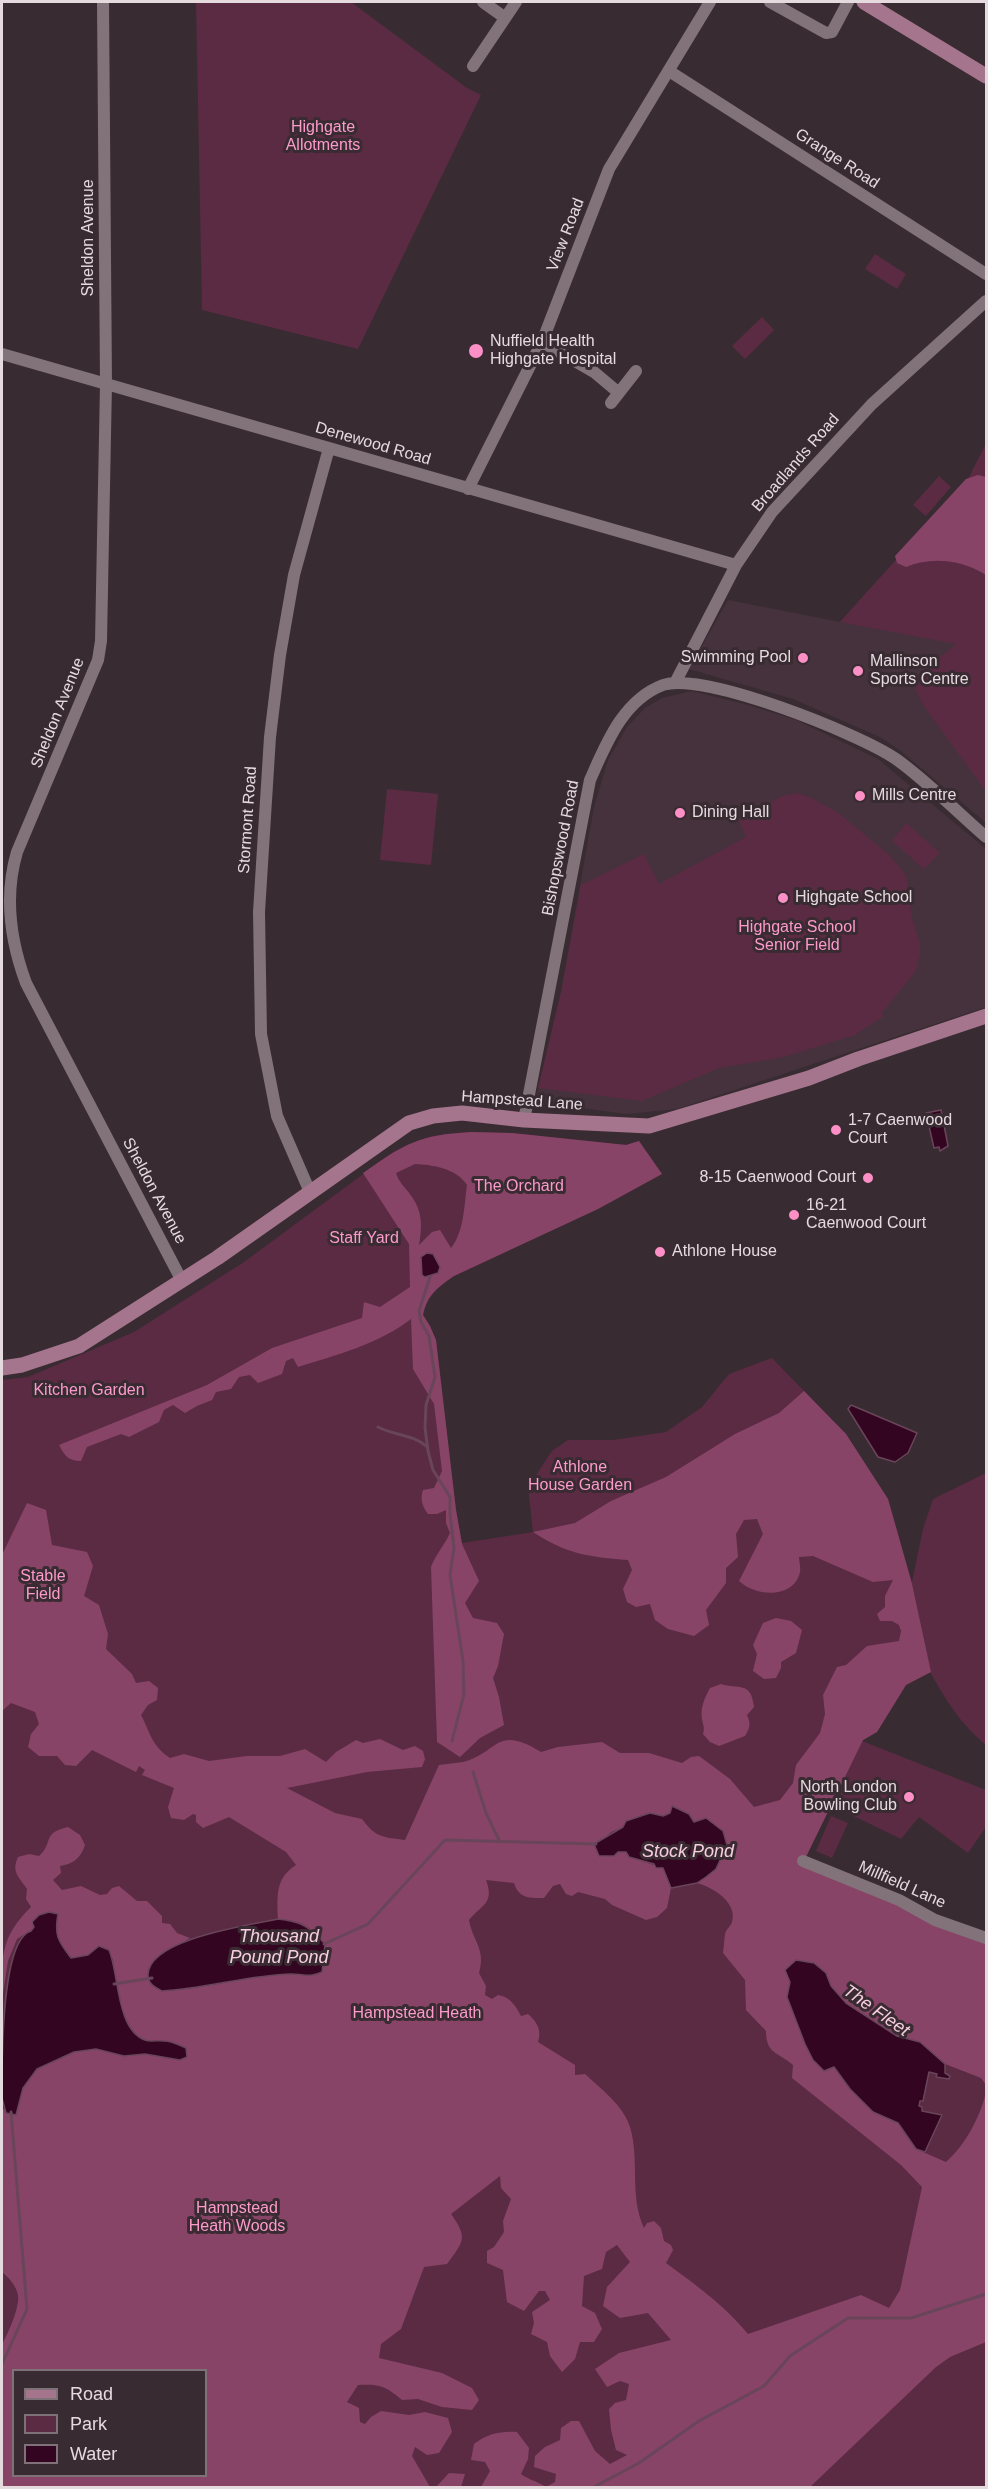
<!DOCTYPE html>
<style>
body{margin:0}
#map{position:relative;width:988px;height:2489px;overflow:hidden;background:#392b32;font-family:Helvetica,sans-serif}
canvas{display:block}
.frame{position:absolute;inset:0;border:3px solid #e5dbdf;pointer-events:none}
.legend{position:absolute;left:12px;top:2369px;width:195px;height:108px;box-sizing:border-box;background:#392b32;border:2px solid #7e7177;margin:0;padding:8px 10px;list-style:none;font-size:18px;color:#e5dbdf}
.legend li{display:flex;align-items:center;gap:12px;height:30px}
.legend b{width:30px;border:2px solid #7e7177}
</style>
<div id="map">
<canvas width="988" height="2489"></canvas>
<div class="frame"></div>
<ul class="legend">
<li><b style="height:8px;background:#a4758c"></b>Road</li>
<li><b style="height:16px;background:#5a2b43"></b>Park</li>
<li><b style="height:16px;background:#340521"></b>Water</li>
</ul>
</div>
<script>
const ctx = document.querySelector('canvas').getContext('2d');
ctx.lineJoin = 'round';
function fill(path, color) { ctx.fillStyle = color; ctx.fill(path, 'evenodd'); }
function trace(path, color, width, dash) { ctx.strokeStyle = color; ctx.lineWidth = width; ctx.lineCap = dash ? 'butt' : 'round'; ctx.setLineDash(dash || []); ctx.stroke(path); }
function write(font, color, halo, rows, align = 'center') {
  ctx.font = font + ' Helvetica,sans-serif'; ctx.lineWidth = 6; ctx.setLineDash([]); ctx.textBaseline = 'middle'; ctx.strokeStyle = halo; ctx.fillStyle = color; for (const [text, x, y, turn = 0] of rows) {
    ctx.save(); ctx.translate(x, y); ctx.rotate((+turn || 0) * Math.PI / 180); ctx.textAlign = isNaN(turn) ? turn : align; if (halo) ctx.strokeText(text, 0, 0); ctx.fillText(text, 0, 0); ctx.restore();
  }
}
fill(new Path2D(`
 M986,444V823L901,751L882,738L793,699L689,669L728,600L840,622L967,481Z
 M692,691L748,705L796,720L878,759L986,849V1007L677,1109L627,1114L535,1102L561,992L594,807L608,760L627,727L645,708L662,698Z`), '#46323c');
fill(new Path2D(`
 M196,2H351L467,88L481,95L358,349L202,310Z
 M875,254L906,274L897,289L865,269Z
 M762,317L774,330L745,359L732,346Z
 M986,444V791L925,708L915,689L920,674L956,644L840,622L967,481Z
 M939,476L951,487L926,516L913,505Z
 M387,789L438,794L431,865L380,860Z
 M796,793L810,797L840,814L889,855L906,875L912,918L920,944V953L916,971L881,1014L884,1016L855,1035L784,1057L719,1068L642,1101L538,1088L561,992L581,885L644,854L659,884L746,837L739,821L782,796Z
 M906,823L940,853L924,869L892,841Z
 M471,1132L512,1133L626,1145L639,1141L662,1174L598,1209L454,1276C438,1287 427,1295 423,1315L430,1326L436,1340L456,1510L462,1543L533,1532L528,1487L552,1451L568,1440H613L666,1432L702,1407L729,1374L772,1358L846,1434L888,1499L912,1582L923,1529L933,1499L986,1473V1745C960,1723 947,1702 930,1672L906,1685L877,1732L862,1741L986,1790V1827L968,1853L919,1817L901,1839L831,1805L804,1861L986,1938V2487H2V1380L28,1377L134,1332L244,1262L393,1152C423,1136 438,1134 471,1132ZM14,2370H206V2476H14Z
 M831,1816L848,1823L832,1858L816,1851Z`), '#5a2b43');
fill(new Path2D(`
 M978,475L986,477V575C963,560 932,556 906,567L897,563L895,556L966,479Z
 M471,1132L512,1133L626,1145L639,1141L662,1174L598,1209L454,1276C438,1287 427,1295 423,1315L430,1326L436,1340L456,1510L462,1544L479,1581L465,1603L473,1618L497,1623L504,1634L498,1666L493,1678L499,1697L504,1725L480,1738L460,1757L437,1742L431,1567C436,1554 444,1546 450,1533L446,1523V1510L437,1514H428C422,1506 420,1499 423,1490L434,1488L442,1471L434,1404L413,1369L411,1319C379,1344 336,1355 298,1367L293,1358L286,1361L282,1374L258,1383L250,1375L239,1377L231,1389L216,1392L212,1400L197,1406L185,1413L173,1405L164,1410L159,1422L129,1437L121,1434L87,1447L81,1461C68,1461 65,1456 59,1445L207,1385L272,1348L362,1318L364,1302L380,1307L410,1287L409,1244L363,1173C406,1143 419,1135 471,1132ZM415,1164C433,1165 456,1168 467,1185C464,1206 464,1232 451,1248L440,1230L432,1232L419,1245C422,1228 423,1212 412,1197C406,1188 399,1183 396,1173Z
 M804,1391L846,1434L888,1499L912,1584L931,1672L906,1685L877,1732L863,1740L804,1861L986,1938V2085L981,2078L945,2064L920,2042L897,2036L846,2003L831,1986L826,1973L792,1963L785,1970L790,1982L787,1997L797,2017L841,2076L873,2112L898,2123L916,2149L946,2162C965,2146 981,2115 986,2092V2342L950,2357L936,2367L810,2487H481L490,2471L485,2462L471,2460L474,2444C487,2434 500,2431 517,2432L529,2448L528,2459L521,2474C527,2479 537,2481 546,2487L555,2482L556,2474L534,2467L535,2456L545,2447L560,2440L561,2428L571,2421H579L595,2451L610,2464L627,2455L616,2450L611,2430L609,2409L615,2403L626,2400L629,2384L620,2381L607,2387L595,2369L619,2353L671,2340L648,2313L620,2318L603,2306L607,2287L630,2262L617,2245L606,2252L602,2269L584,2276L582,2306L595,2313L602,2329L594,2342H580L575,2359L562,2372L550,2356L547,2342L531,2334L534,2323L532,2312L550,2300L545,2291H539L524,2311L507,2302L503,2270L487,2263V2251L494,2247L504,2232L503,2221L511,2199L501,2188L500,2176L451,2214C468,2238 464,2241 447,2264L424,2267L401,2329L381,2344L379,2358L442,2373L472,2388L479,2400L472,2410L442,2407L418,2399L402,2400C385,2386 380,2384 358,2385L347,2402L359,2408L360,2422L365,2424L371,2417L381,2411L409,2415L425,2412L448,2418L452,2432L439,2453L427,2455L415,2447L412,2456L430,2487H2V2344C8,2334 20,2307 18,2295C16,2285 8,2277 2,2272V2098L3,2109L15,2115L23,2088L37,2069L74,2052L96,2049L124,2056L145,2054L180,2060L186,2048C179,2045 172,2042 164,2041C158,2040 150,2042 145,2040C122,2032 114,1980 113,1959L99,1946L88,1955L72,1958C57,1940 55,1936 57,1914L17,1939L8,1961L2,2000C1,1959 0,1937 31,1907L26,1899L27,1889C19,1877 11,1872 18,1857L29,1854L39,1856C54,1843 41,1833 68,1827L80,1835L85,1845C81,1858 73,1864 60,1866L61,1873L53,1880L62,1890L81,1886L100,1895L107,1894L112,1888L119,1886L137,1901H147L162,1916V1923L170,1924L177,1933L190,1938L174,1948L154,1987L162,1991C205,1989 248,1975 291,1974C304,1974 310,1978 322,1972L325,1944C309,1926 303,1921 278,1919C277,1897 275,1878 296,1865L286,1852L229,1817L203,1828L196,1822V1815L193,1814L184,1820L171,1818L168,1807L174,1788L142,1775L145,1770L139,1766L136,1772L92,1750L76,1766L65,1765L57,1756H39L28,1747L31,1734L39,1724L35,1712L11,1703L2,1711V1555L27,1503L46,1510L52,1545L87,1552L93,1566L84,1596L99,1605L108,1634L106,1649L132,1674L136,1683L149,1681L158,1688L157,1700L148,1705L141,1715C151,1734 151,1745 170,1758L184,1754L209,1761L247,1756H280L305,1749L326,1762L336,1752L356,1740L363,1743L380,1739L403,1750L415,1746L423,1751L425,1759L422,1767L367,1772L287,1788L335,1813L362,1819C376,1838 383,1837 405,1840L439,1765C447,1764 455,1763 463,1762C499,1753 495,1724 541,1752L558,1747L602,1742L620,1753H649L682,1763L691,1757L699,1756L730,1779L754,1807L780,1800L793,1783L796,1765L820,1733L825,1714L823,1695L837,1667L846,1665L867,1646L899,1641L901,1631L899,1625L892,1621H880L877,1614L885,1607V1596L893,1580L873,1582L813,1556L799,1557C799,1561 801,1568 800,1572C794,1599 756,1597 739,1581L763,1534L757,1519L744,1520L736,1534L738,1557L726,1568V1583L706,1610L709,1625L694,1636L668,1629L655,1620L650,1604L636,1607L627,1602L623,1589L632,1570L628,1560C588,1557 567,1554 533,1532L575,1523L611,1501L666,1477L735,1434L779,1413ZM650,1813L663,1816L670,1813L694,1822L716,1869L697,1883C712,1887 738,1902 732,1922C731,1926 726,1929 725,1934C724,1940 724,1947 723,1953L745,1980L746,2010L766,2031C766,2054 778,2052 793,2065L792,2078L901,2165L922,2187L900,2290L889,2308L861,2295L748,2334C723,2304 697,2286 666,2263L673,2250L671,2245L664,2241L661,2228L654,2221L647,2223L644,2228C629,2195 640,2161 630,2127C623,2105 601,2089 585,2074L575,2075V2065L538,2042C542,2030 537,2022 528,2014L521,2016C515,2005 510,1997 498,1995L492,1999L485,1995L486,1986L479,1973C486,1949 473,1942 469,1920C481,1905 495,1904 486,1880L514,1883C519,1899 530,1898 544,1898L553,1886L560,1884L566,1894L572,1896L578,1892L605,1899L612,1905L646,1920L657,1917L667,1908L671,1888L663,1868L629,1857L626,1852H618L603,1840L611,1832L624,1827L626,1821ZM14,2370H206V2476H14Z
 M776,1618L791,1621L802,1630L796,1653L781,1662V1668L776,1678L764,1679L753,1671L757,1654L753,1645L763,1623Z
 M721,1684C738,1690 751,1680 754,1707L747,1715C751,1724 750,1728 745,1736L719,1746L710,1742L703,1734C705,1727 703,1726 702,1719C700,1708 705,1697 710,1688Z
 M449,2473L465,2474L461,2487H436Z`), '#884467');
const water = new Path2D(`
 M941,1110L948,1146L940,1151L939,1147L934,1148L926,1113Z
 M427,1253L433,1254L440,1267L438,1273L425,1277L422,1275L421,1257Z
 M851,1405L917,1433L908,1453L895,1462L878,1457L848,1409Z
 M672,1806L689,1814L694,1822L706,1818L723,1831L727,1845L716,1869L706,1877L697,1883L671,1888L663,1868H656L654,1864L629,1857L626,1852H618L614,1856H599L594,1844L623,1827L626,1821L650,1813L663,1816L670,1813Z
 M49,1912L58,1914C54,1935 58,1941 71,1958L88,1955L99,1946L109,1950C119,1973 116,2030 145,2040C150,2042 158,2040 164,2041C172,2041 179,2045 186,2048L187,2057L180,2060L145,2054L124,2056L96,2049L74,2052L37,2069L23,2088L16,2115L6,2113L2,2098C2,2066 0,1940 31,1931L34,1927L32,1922L39,1915Z
 M278,1919C300,1921 310,1927 325,1944L322,1972C310,1978 304,1974 291,1974C248,1975 205,1989 162,1991C155,1987 148,1984 148,1975C148,1939 249,1925 278,1919Z
 M796,1960L814,1963L826,1973L831,1986L846,2003L897,2036L920,2042L945,2064V2073L950,2076L949,2079L936,2077L937,2074L929,2072L923,2101H920L919,2106L922,2107V2111L942,2115L925,2152L916,2149L898,2123L873,2112L850,2089L834,2067L824,2071L813,2060L805,2044L787,1997L790,1982L785,1970Z`);
fill(water, '#340521');
trace(water, '#69455a', 1.5);
trace(new Path2D(`
 M430,1277L419,1311L421,1322L429,1336L435,1377L426,1405L425,1428L428,1451L433,1470L450,1497V1514L454,1548L450,1575L463,1661L464,1694L452,1741
 M378,1427C393,1435 414,1435 426,1446
 M473,1772L486,1813L499,1840
 M324,1944L368,1924L445,1840L596,1844
 M114,1984L152,1978
 M2,2364L27,2309L11,2112
 M592,2488L639,2463L699,2421L764,2386L790,2356L848,2318H911L986,2294`), '#69455a', 3);
trace(new Path2D(`
 M103,2L106,384L101,641L98,660L17,852C4,896 10,940 26,983L182,1281
 M483,2L504,17
 M770,2L826,33L832,32L848,2
 M473,66L516,2
 M669,71L986,274
 M542,342L594,372L619,393
 M2,354L736,565
 M611,403L636,371
 M468,489L542,342L609,169L710,2
 M675,683L736,565L772,512L872,404L986,301
 M524,1120L590,780C606,744 623,700 663,685C703,671 860,734 896,759C928,782 956,811 986,837
 M310,1192L277,1116L261,1034L259,912L270,737L280,655L294,575L329,448
 M803,1861L899,1900L935,1920L986,1938`), '#827279', 12);
trace(new Path2D(`
 M864,2L986,76
 M2,1368L22,1365L79,1346L217,1258L409,1123L433,1116L462,1113L524,1120L649,1126L809,1078L858,1059L986,1016`), '#a4758c', 15);
for (const [x, y, r, color] of [
 [476,351,8,"#fb8fc6"],
 [803,658,6,"#fb8fc6"],
 [858,671,6,"#fb8fc6"],
 [860,796,6,"#fb8fc6"],
 [680,813,6,"#fb8fc6"],
 [783,898,6,"#fb8fc6"],
 [836,1130,6,"#fb8fc6"],
 [868,1178,6,"#fb8fc6"],
 [794,1215,6,"#fb8fc6"],
 [660,1252,6,"#fb8fc6"],
 [909,1797,6,"#fb8fc6"]
]) { const dot = new Path2D(); dot.arc(x, y, r, 0, 2 * Math.PI); ctx.fillStyle = color; ctx.fill(dot); trace(dot, '#392b32', 2); }
write('16px', '#fd9acc', '#392b32', [
 ["Highgate",323,128],
 ["Allotments",323,146],
 ["Highgate School",797,928],
 ["Senior Field",797,946],
 ["The Orchard",519,1187],
 ["Staff Yard",364,1239],
 ["Kitchen Garden",89,1391],
 ["Athlone",580,1468],
 ["House Garden",580,1486],
 ["Stable",43,1577],
 ["Field",43,1595],
 ["Hampstead Heath",417,2014],
 ["Hampstead",237,2209],
 ["Heath Woods",237,2227]
]);
write('16px', '#e5dbdf', '#392b32', [
 ["Grange Road",837,159,33],
 ["View Road",566,235,-69],
 ["Sheldon Avenue",89,238,-90],
 ["Denewood Road",373,444,16],
 ["Broadlands Road",796,463,-49],
 ["Sheldon Avenue",58,713,-68],
 ["Stormont Road",248,820,-86],
 ["Bishopswood Road",561,848,-79],
 ["Hampstead Lane",522,1101,4],
 ["Sheldon Avenue",154,1191,62],
 ["Millfield Lane",902,1885,24]
]);
write('16px', '#e5dbdf', '#392b32', [
 ["Nuffield Health",490,342],
 ["Highgate Hospital",490,360],
 ["Swimming Pool",791,658,"right"],
 ["Mallinson",870,662],
 ["Sports Centre",870,680],
 ["Mills Centre",872,796],
 ["Dining Hall",692,813],
 ["Highgate School",795,898],
 ["1-7 Caenwood",848,1121],
 ["Court",848,1139],
 ["8-15 Caenwood Court",856,1178,"right"],
 ["16-21",806,1206],
 ["Caenwood Court",806,1224],
 ["Athlone House",672,1252],
 ["North London",897,1788,"right"],
 ["Bowling Club",897,1806,"right"]
], 'left');
write('italic 18px', '#f7cde0', '#392b32', [
 ["Stock Pond",688,1852],
 ["Thousand",279,1937],
 ["Pound Pond",279,1958],
 ["The Fleet",876,2011,35]
]);
</script>
